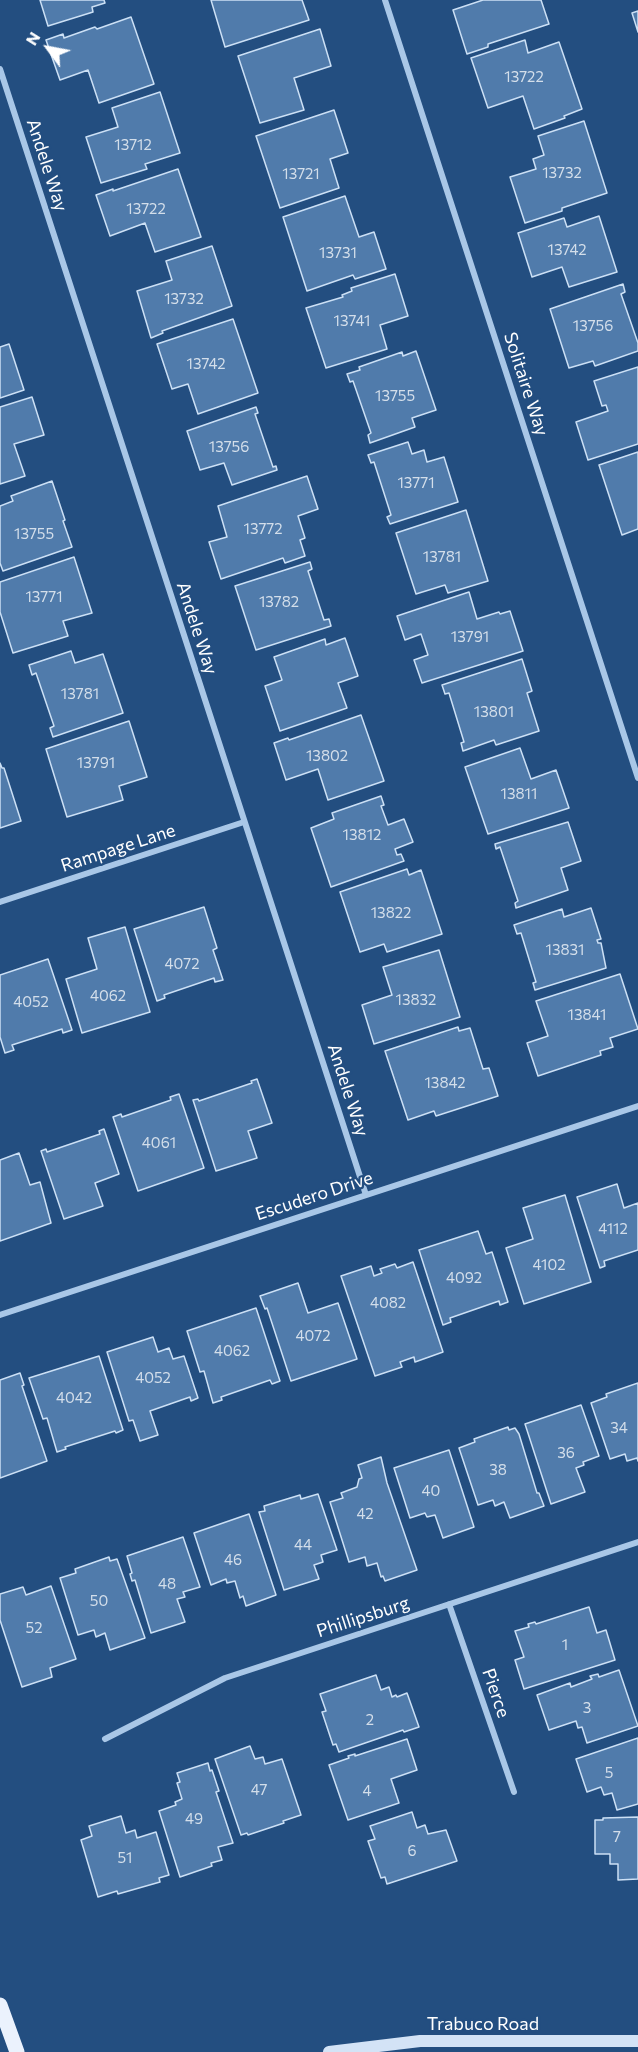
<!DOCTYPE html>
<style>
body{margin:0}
#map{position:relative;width:638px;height:2052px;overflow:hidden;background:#234e80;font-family:Commissioner,sans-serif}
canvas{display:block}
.north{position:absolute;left:18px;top:18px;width:60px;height:60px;-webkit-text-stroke:4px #234e80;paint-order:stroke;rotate:302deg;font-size:16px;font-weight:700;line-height:24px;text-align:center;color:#fff}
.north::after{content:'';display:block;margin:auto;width:21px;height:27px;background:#fff;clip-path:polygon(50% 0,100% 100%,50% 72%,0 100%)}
</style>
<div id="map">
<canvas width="638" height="2052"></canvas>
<div class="north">N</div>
</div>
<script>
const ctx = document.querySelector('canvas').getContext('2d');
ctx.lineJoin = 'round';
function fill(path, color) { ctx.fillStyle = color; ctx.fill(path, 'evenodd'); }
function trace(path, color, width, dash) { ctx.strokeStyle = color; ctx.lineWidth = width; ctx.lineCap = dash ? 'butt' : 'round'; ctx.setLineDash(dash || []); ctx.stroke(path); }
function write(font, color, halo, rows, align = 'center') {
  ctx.font = font + ' Commissioner,sans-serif'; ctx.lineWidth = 4.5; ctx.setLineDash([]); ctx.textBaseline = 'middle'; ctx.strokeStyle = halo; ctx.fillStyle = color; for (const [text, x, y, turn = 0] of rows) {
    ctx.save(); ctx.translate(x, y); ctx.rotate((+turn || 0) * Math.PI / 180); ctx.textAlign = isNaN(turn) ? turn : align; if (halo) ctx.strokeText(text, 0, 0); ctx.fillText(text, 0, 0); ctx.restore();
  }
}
const building = new Path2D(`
 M40,0H104L105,3L92,7L93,12L48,26Z
 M211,0H302L309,20L225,47Z
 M483,0H541L549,24L488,44V47L467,54L453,10Z
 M638,11V32L632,13Z
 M131,17L154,84L99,103L88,70L60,80L46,40L63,34L64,38L95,27L97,29Z
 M320,29L331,66L294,78L304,110L260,123L238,56Z
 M525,40L528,53L559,42L582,109L564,116L565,118L534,129L523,96L488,108L471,58Z
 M160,92L180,153L145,164L147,169L101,183L86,137L118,127L112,108Z
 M334,110L348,153L330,159L339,188L280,208L256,136Z
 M584,121L607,193L562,208V211L525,223L510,177L536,169L533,159L544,155L538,136Z
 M178,169L201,237L155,252L145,223L110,236L96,195L113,189V191Z
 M345,196L359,237L374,232L386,269L355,279L353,275L307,291L283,217Z
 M599,216L617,272L569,287L562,267L532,277L518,233L564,218L567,227Z
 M212,246L232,306L162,331L163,333L151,338L137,291L172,280L166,261Z
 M395,274L408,316L380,325L387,349L326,368L306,308L343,297L342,295L352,291L351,288Z
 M623,284L625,292L621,294L638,343V351L595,366L593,361L569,368L550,309Z
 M233,319L258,393L198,414L188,384L172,389L157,344Z
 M9,344L24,390L0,398V347Z
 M416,351L436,410L412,418L415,427L370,443L368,435L371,433L353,381L350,382L347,374L360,370L359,367L402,352L403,356Z
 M638,367V444L588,460L576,422L608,411L606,405L602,406L594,381Z
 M32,397L44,435L14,444L25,476L0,484V407Z
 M256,407L258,413L255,414L273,467L276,466L277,470L232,485L224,463L200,470L187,431Z
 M408,442L412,454L424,450L427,462L444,457L458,502L390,524L387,517L391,515L374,462L371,463L368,455Z
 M638,452V529L622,535L599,465Z
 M307,476L318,509L298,516L305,538L300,540L305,556L285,563L283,558L221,579L209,542L227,537L218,506Z
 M52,481L65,520L63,521L72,547L3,571L0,563V506L13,501L11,496Z
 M466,510L488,581L448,593L445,585L416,594L396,533Z
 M74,557L92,613L63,621L68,636L13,653L0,612V582Z
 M310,562L312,569L308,571L324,620L329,619L331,626L256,650L235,586Z
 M469,592L477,619L499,612L500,614L510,611L523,651L422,683L414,660L428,655L421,634L405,640L397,616Z
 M345,638L358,676L338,683L347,708L280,731L265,686L282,680L274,657L325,639L326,645Z
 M71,651L75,663L103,654L123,713L53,737L50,728L54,726L36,673L32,675L29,665Z
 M522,659L532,691L527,693L539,731L496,745L494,740L463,751L461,743L464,742L449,693L445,694L442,685Z
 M361,715L384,781L328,800L318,769L286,780L274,743L288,738L289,740Z
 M129,721L147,777L119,786L123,800L67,817L46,749Z
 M520,748L531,779L556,770L569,808L488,834L465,767Z
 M0,763L2,768H4L21,821L0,828Z
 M381,796L384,805L381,806L388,825L404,819L413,842L395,849L397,855L401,854L404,861L331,887L311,828L334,819L332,813Z
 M568,822L581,861L561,868L568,890L516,908L515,903L518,901L500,847L496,849L495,844Z
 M407,869L409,875L421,870L442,934L387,952L384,944L360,952L340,892Z
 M204,907L217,948L213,950L223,980L215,982L214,978L164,995L165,998L157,1001L134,929Z
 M591,908L601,939L597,940L598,943H601L606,968L535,990L533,983L536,982L521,933L517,934L514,925L562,909L564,917Z
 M125,927L150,1012L82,1033L66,979L97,969L88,938Z
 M439,950L460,1017L374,1044L362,1005L392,995L383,967Z
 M48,959L72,1030L63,1033L62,1029L12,1045L14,1050L5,1053L0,1037V975Z
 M620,974L638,1029L610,1038L613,1047L600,1051L601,1055L538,1076L527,1043L548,1036L536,1001Z
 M458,1027L459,1031L470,1028L483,1069L489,1068L498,1096L436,1116L434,1111L408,1120L385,1051Z
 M257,1079L272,1123L248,1131L257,1158L216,1171L193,1100L198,1099L199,1101L252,1083L251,1081Z
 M179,1094L204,1168L138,1191L113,1117L121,1114L122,1117L171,1100L170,1097Z
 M104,1129L119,1174L95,1183L103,1206L64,1219L41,1151L46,1149L47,1152L100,1134L99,1131Z
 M19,1153L30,1185L40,1182L51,1223L0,1241V1160Z
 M617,1184L624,1208L638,1203V1250L604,1261L605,1266L600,1268L577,1197Z
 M565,1195L591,1282L524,1304L506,1248L533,1239L523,1208Z
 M478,1231L486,1254L492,1252L508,1302L500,1305L499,1301L450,1318L451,1322L443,1325L419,1250Z
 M413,1262L443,1352L415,1362L414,1357L400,1362L402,1367L375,1376L341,1276L371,1266L374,1276L382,1273L380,1269L395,1264L397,1268Z
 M298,1283L308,1313L338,1303L357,1359L291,1381L267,1308L265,1309L260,1296Z
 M256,1308L280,1381L272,1384L270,1380L221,1397L222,1400L213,1403L204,1371L200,1372L187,1331Z
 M153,1337L158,1352L169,1348L173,1359L184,1356L198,1398L191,1401L190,1397L150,1411L158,1435L140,1441L133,1420L129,1421L107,1352Z
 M99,1356L123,1430L116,1433L115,1431L65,1447L66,1449L57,1452L47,1418L43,1419L29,1378Z
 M20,1373L24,1385L22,1386L47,1461L0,1478V1380Z
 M638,1383V1461L637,1458L627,1461L625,1454L610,1459L591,1403L607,1397L606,1394Z
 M581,1405L599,1456L583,1462L584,1465L576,1468L585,1492L551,1504L525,1424Z
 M508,1427L509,1430L515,1428L519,1434L537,1493H539L544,1506L510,1518L504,1502L495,1506L493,1500L478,1505L459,1448L475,1442L474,1439Z
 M449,1450L474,1527L443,1538L435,1515L427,1517L425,1513L410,1518L394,1468Z
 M381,1457L387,1483L417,1570L385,1581L383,1576L381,1577L377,1563L367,1566L365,1557L349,1562L330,1502L343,1498L341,1493L357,1487L359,1479L362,1478L358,1465Z
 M318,1494L337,1550L321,1555L323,1562L314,1565L319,1579L284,1590L259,1512L265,1511L264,1506L300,1495L301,1499Z
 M249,1514L276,1595L246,1606L243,1596L240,1598L235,1581L227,1583L226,1579L211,1585L194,1533Z
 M183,1537L200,1587L183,1592L185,1597L177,1599L185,1622L151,1633L135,1580L132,1581L130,1574L132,1573L127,1556Z
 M109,1557L110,1561L117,1559L145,1638L110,1650L105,1633L96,1637L94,1630L78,1635L60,1578L76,1573L75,1569Z
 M51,1586L76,1659L50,1668L52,1677L22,1687L0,1620V1594L23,1587L26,1595Z
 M589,1607L597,1633L606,1630L615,1660L524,1689L515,1660L524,1657L515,1631L529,1627L528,1624L535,1622L536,1624Z
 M619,1670L638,1726L587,1743L582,1727L578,1728L576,1721L549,1730L537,1695L570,1683L571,1687L592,1679L590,1676L598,1674L599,1677Z
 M376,1675L381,1690L389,1687L392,1697L396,1695L397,1697L407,1693L419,1727L404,1732L403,1730L339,1752L336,1744L333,1745L322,1712L326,1711L320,1694Z
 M638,1738V1804L617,1810L612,1793L604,1795L601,1787L587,1792L576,1759Z
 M407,1739L417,1770L391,1779L399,1803L348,1820L329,1765L349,1758L348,1756L355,1754V1756Z
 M250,1746L255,1759L263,1757L265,1764L282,1759L301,1815L283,1821L284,1823L248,1835L247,1833L241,1835L215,1759Z
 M208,1763L210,1771L212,1770L219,1791L216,1792L233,1843L218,1847L222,1860L211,1863L212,1866L180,1877L159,1811L176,1805L175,1802L182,1799L177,1783L180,1782L177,1773Z
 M412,1812L417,1828L425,1825L428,1834L446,1830L457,1861L387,1884L385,1877L381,1878L368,1841L375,1839L370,1826Z
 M121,1816L126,1833L135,1830L137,1838L156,1832L169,1875L159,1878L160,1882L118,1894L117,1891L98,1897L81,1840L92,1836L89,1826Z
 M638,1817V1879L618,1880V1864H610V1854H595V1820H603V1818Z`);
fill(building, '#507bab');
trace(building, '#cce0f5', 1.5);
trace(new Path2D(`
 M385,0L638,778
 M0,69L366,1195
 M0,902L244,822
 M0,1315L638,1106
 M449,1604L514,1792
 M105,1739L225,1678L638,1542`), '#a9c7e7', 6);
trace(new Path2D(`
 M329,2052L420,2041H638`), '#d3e3f6', 12);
trace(new Path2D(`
 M0,2005L17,2052`), '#ebf2fd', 15);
write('15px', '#d3deea', null, [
 ["13722",524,77],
 ["13712",133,145],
 ["13732",562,173],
 ["13721",301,174],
 ["13722",146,209],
 ["13742",567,250],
 ["13731",338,253],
 ["13732",184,299],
 ["13741",352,321],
 ["13756",593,326],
 ["13742",206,364],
 ["13755",395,396],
 ["13756",229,447],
 ["13771",416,483],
 ["13772",263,529],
 ["13755",34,534],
 ["13781",442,557],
 ["13771",44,597],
 ["13782",279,602],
 ["13791",470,637],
 ["13781",80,694],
 ["13801",494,712],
 ["13802",327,756],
 ["13791",96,763],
 ["13811",519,794],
 ["13812",362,835],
 ["13822",391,913],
 ["13831",565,950],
 ["4072",182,964],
 ["4062",108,996],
 ["13832",416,1000],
 ["4052",31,1002],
 ["13841",587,1015],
 ["13842",445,1083],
 ["4061",159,1143],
 ["4112",613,1229],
 ["4102",549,1265],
 ["4092",464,1278],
 ["4082",388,1303],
 ["4072",313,1336],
 ["4062",232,1351],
 ["4052",153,1378],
 ["4042",74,1398],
 ["34",619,1428],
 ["36",566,1453],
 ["38",498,1470],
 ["40",431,1491],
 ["42",365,1514],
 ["44",303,1545],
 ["46",233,1560],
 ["48",167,1584],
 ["50",99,1601],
 ["52",34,1628],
 ["1",565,1645],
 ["3",587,1708],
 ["2",370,1720],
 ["5",609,1773],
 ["47",259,1790],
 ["4",367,1791],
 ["49",194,1819],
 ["7",617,1837],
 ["6",412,1851],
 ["51",125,1858]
]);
write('18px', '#fff', '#234e80', [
 ["Andele Way",47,165,72],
 ["Solitaire Way",526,384,72],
 ["Andele Way",197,628,72],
 ["Rampage Lane",118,848,-18],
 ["Andele Way",348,1090,72],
 ["Escudero Drive",314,1196,-18],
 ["Phillipsburg",363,1617,-18],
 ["Pierce",496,1693,71],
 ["Trabuco Road",483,2024]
]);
</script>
